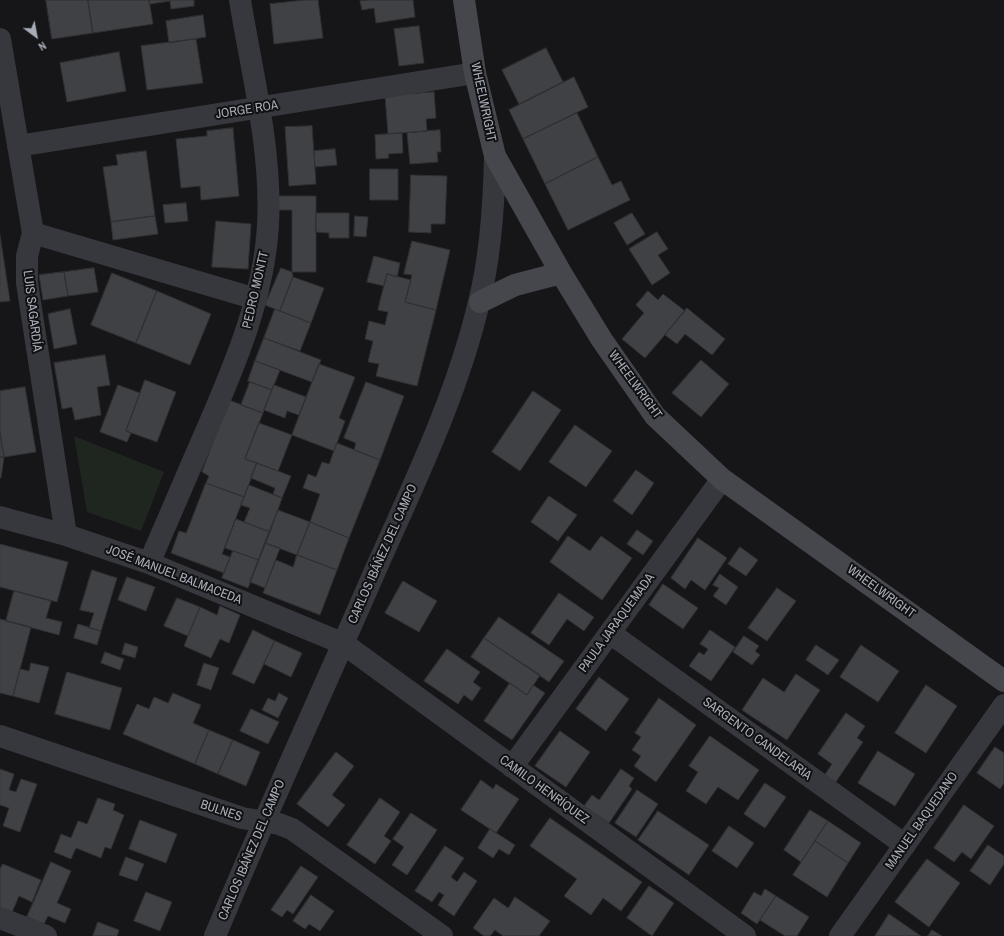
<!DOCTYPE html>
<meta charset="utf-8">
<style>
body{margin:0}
#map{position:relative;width:1004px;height:936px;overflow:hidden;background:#161618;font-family:"Archivo Narrow",sans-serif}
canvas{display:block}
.north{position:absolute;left:16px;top:16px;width:40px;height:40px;-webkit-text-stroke:3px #111113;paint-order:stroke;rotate:148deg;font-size:11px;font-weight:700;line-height:16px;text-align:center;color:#a8adb8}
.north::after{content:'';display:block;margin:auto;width:14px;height:18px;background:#a8adb8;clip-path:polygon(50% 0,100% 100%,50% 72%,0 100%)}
</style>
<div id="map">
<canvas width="1004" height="936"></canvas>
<div class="north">N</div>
</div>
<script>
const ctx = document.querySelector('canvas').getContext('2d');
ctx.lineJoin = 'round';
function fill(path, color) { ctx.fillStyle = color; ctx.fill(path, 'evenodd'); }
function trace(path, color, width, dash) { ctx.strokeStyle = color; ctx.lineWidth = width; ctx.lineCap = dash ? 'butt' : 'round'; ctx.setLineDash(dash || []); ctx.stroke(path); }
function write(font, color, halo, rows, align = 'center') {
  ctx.font = font + ' "Archivo Narrow",sans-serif'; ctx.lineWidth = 4; ctx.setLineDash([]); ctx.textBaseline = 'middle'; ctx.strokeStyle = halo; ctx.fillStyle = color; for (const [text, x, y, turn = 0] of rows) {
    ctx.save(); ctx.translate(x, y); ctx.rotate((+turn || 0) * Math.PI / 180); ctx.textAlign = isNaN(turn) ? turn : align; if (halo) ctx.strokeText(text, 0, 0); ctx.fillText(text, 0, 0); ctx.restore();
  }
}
fill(new Path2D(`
 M74,436L164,472L141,531L87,512Z`), '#1e261f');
const building = new Path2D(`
 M46,0H88L93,33L52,39Z
 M88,0H149L153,24L93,33Z
 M149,0H194V6L171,9L170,1L150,4Z
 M305,0H318L323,38L274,44L270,4Z
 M368,0H413L415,17L376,23L374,8L362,10L360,1Z
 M203,15L206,37L169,43L166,21Z
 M419,26L424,63L399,66L394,29Z
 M196,39L203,83L147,90L141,46Z
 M546,48L563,82L519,104L502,70Z
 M119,52L126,91L67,102L60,63Z
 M574,77L588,107L523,139L509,110Z
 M434,92L436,118L426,119L427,131L388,134L385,96Z
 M577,113L598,157L545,184L523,139Z
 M312,126L316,184L289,186L285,127Z
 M233,128L239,196L201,200L200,186L181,188L176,139L207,136V131Z
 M440,130L441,152H437L438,162L410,164L407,133Z
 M402,133L403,153L388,154L389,158L376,159L375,135Z
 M335,149L337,165L315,167L314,151Z
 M146,151L155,216L111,222L103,167L118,165L116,155Z
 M598,157L612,185L621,181L630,200L568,230L545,184Z
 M370,169H398V200H370Z
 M411,175L447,176L445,224H431V233L409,232Z
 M278,196H316V272H292V210H278Z
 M186,203L188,221L165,223L163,205Z
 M316,213H349V238H329V233L316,232Z
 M632,213L645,234L627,245L614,223Z
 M155,216L158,234L113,240L111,222Z
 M355,216L368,217L366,237L354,236Z
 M216,221L251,224L248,269L212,267Z
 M657,232L668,249L658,255L670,273L652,285L629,249Z
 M0,235L10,301L0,302Z
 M412,241L450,250L436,310L405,302L412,275L404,274Z
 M374,256L400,263L397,277L387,274L384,286L367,282Z
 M94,268L98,292L68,296L64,272Z
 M281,268L292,272L293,277L280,311L265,305Z
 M64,272L68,296L43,300L39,275Z
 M112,273L157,291L136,343L91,325Z
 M387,274L411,280L405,302L436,310L417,386L376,376L379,364L368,362L373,341L365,339L369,321L385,325L388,312L378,310Z
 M293,277L324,288L311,323L280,311Z
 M157,291L211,314L190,365L136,343Z
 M648,291L658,300L663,294L685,311L645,358L622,339L644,313L636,305Z
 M687,308L725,339L712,355L685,334L677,344L665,335Z
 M70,309L77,344L54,349L48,314Z
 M275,309L311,323L300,351L264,338Z
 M264,338L321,360L312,382L255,361Z
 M105,355L110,385L97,387L101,415L75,420L72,407L62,409L54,363Z
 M701,360L729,384L701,417L672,393Z
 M255,361L280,370L272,390L248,381Z
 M319,364L355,377L339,418L345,421L334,451L292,435Z
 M145,380L176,392L157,442L126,431Z
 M250,382L272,390L263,413L241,405Z
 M366,382L404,396L380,460L354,450L356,443L344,438Z
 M118,385L140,393L126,431L131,433L127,442L100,432Z
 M274,385L306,397L299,415L287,411L285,418L264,410Z
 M25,387L36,452L4,457L0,432V391Z
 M533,391L561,410L520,471L492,452Z
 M229,400L263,413L245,459L257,463L244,497L206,483L209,476L202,472Z
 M259,423L292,435L278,471L245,459Z
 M575,425L612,451L586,487L549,462Z
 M0,432L4,457H0Z
 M337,443L380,460L349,538L310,522L320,494L303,488L308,474L316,477L322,462L329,464Z
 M0,457H4L1,478H0Z
 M257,463L291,476L282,498L273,494L275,488L251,478Z
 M636,470L654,483L632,515L613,501Z
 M206,483L244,497L222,554L230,557L224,573L171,553L179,531L186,533Z
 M249,485L282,498L270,532L244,522L250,508L241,505Z
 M549,496L577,515L558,541L531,522Z
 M278,510L310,522L297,555L265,543Z
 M236,519L270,532L259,560L225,548Z
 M310,522L349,538L337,570L297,555Z
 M637,530L653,541L643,555L627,544Z
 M568,536L590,551L601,536L632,558L602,600L550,562Z
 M698,538L727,558L705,590L691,580L685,589L671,578Z
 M265,543L280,548L265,588L250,582Z
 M0,544L68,562L57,602L0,587Z
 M740,547L758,560L746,576L728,564Z
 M233,551L259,560L248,588L222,578Z
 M297,555L337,570L320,615L263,593L276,560L293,567Z
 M92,570L117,578L101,631L89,628L94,613L80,610Z
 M720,574L738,587L726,605L713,596L719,588L713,585Z
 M127,577L155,587L146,611L118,600Z
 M403,581L437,601L419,632L385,613Z
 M663,584L698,608L683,629L649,605Z
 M777,588L796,601L767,641L748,628Z
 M14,591L51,601L46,618L62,622L59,635L6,621Z
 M559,593L594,617L584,631L567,619L549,645L531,633Z
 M177,598L200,607L188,636L164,626Z
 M220,606L240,615L229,643L220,639L211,658L184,646L200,607L217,615Z
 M499,617L564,661L549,682L484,638Z
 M0,619L31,627L13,696L0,693Z
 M78,624L101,631L97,645L74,638Z
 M253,630L275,641L254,684L232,674Z
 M710,630L735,647L711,681L689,666L699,652L704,655L708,649L700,644Z
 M744,636L759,646L755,651L760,655L752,665L733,652Z
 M484,638L540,675L527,695L471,657Z
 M275,641L302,653L291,677L264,664Z
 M125,643L138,647L135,658L122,654Z
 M816,645L839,660L828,675L806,660Z
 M861,645L899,671L878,702L840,677Z
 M447,649L480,672L473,682L481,688L472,701L464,695L458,704L424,681Z
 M105,652L124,659L120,670L101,663Z
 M31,663L49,667L39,703L13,696L20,669L29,671Z
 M204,663L219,668L211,690L197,685Z
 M67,672L122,688L110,730L55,714Z
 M796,674L820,690L787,740L742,710L763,678L784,692Z
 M599,677L629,699L606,731L576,709Z
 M510,683L527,695L533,685L545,693L512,740L484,721Z
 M926,685L957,706L926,753L895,733Z
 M173,693L201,705L193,723L209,730L195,764L123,734L137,704L149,709L154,697L168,703Z
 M279,693L288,698L278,718L262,710L268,698L275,701Z
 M659,698L696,725L656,782L634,766L641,756L632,750L641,737L635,733Z
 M251,709L279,722L268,744L240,731Z
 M846,713L865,726L857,738L863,742L835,783L824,776L832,764L818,754Z
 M209,730L233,740L218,774L195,764Z
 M560,731L590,752L566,787L535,766Z
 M710,736L759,770L738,800L718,787L706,804L686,791L698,772L689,766Z
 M233,740L260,752L246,786L218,774Z
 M995,747L1004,753V783L1000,789L977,773Z
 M878,751L915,774L895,806L858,783Z
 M336,752L354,766L332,795L345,805L328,827L297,804Z
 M0,769L14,774L9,790L16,792L21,779L37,784L20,832L3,826L9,808L0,805Z
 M621,769L634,778L629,786L632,789L609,823L584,806L592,795L599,800Z
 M481,780L493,789L496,784L519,799L496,833L461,810Z
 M765,783L786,797L765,828L744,814Z
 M637,790L658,804L636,837L615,823Z
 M98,798L115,804L113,810L124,815L111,849L105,847L101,858L76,848L71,859L54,852L61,834L71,838L78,821L87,824Z
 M380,798L400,812L384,836L391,841L375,864L347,845Z
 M964,805L994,826L971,859L962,852L954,862L934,848Z
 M810,810L828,821L801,862L784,850Z
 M658,811L709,845L689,875L638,840Z
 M411,813L437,830L407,875L392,865L404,847L393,839Z
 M550,818L642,882L621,911L603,898L591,915L564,896L577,879L530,846Z
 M140,820L177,834L166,863L129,849Z
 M828,821L861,843L848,863L815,841Z
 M729,826L754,843L737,868L712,851Z
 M490,829L515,845L509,855L499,849L493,858L478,848Z
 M815,841L848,863L827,897L793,875Z
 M988,845L1004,856V864L990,885L970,871Z
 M445,846L464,858L451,877L457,882L464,872L477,881L454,916L438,905L444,895L439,892L432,902L415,891Z
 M126,857L144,864L137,881L119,875Z
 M927,859L960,883L929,927L895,902Z
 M51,862L71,871L57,903L71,909L65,923L48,916L44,924L27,917Z
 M3,864L41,880L32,902L19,896L10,917L0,912V869Z
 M301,866L318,877L293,914L287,910L282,917L271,910Z
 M649,886L674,903L652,936L627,918Z
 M765,889L776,896L757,924L741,913L754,892L761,896Z
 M146,892L172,902L160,931L134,921Z
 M311,895L334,911L320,931L309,924L305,929L293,921Z
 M776,896L809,917L797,936H785L760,920Z
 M515,897L550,921L539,936H503L495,930L490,936H484L473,928L494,898L508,908Z
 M889,914L921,936H875Z
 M98,922L119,930L117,936H93Z
 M932,930L942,936H928Z`);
fill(building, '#404145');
trace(building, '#303034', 1);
trace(new Path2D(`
 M0,39L33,233L27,256V283L66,535
 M18,146L475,73
 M33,233L256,299
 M0,517L66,535L149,563L344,644L745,936
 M149,563C169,518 188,472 208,427C236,362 264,296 268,225C272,150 252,74 240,0
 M610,633L905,845
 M0,736L242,818L279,824L292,829L442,936
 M512,767L722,479
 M0,918L46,936
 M215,936C266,813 322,693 375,571C414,483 457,396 479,302C491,255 494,205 495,156
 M840,936L1004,705`), '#37383d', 22);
trace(new Path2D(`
 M464,0L475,73L495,156L561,273L602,340L655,416L722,479L1004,681
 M480,302L515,285L561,273`), '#45474d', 22);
write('13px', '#a8adb8', '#111113', [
 ["WHEELWRIGHT",483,102,78],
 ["JORGE ROA",247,110,-9],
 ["PEDRO MONTT",256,290,-77],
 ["LUIS SAGARDÍA",32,311,83],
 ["WHEELWRIGHT",635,385,54],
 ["CARLOS IBÁÑEZ DEL CAMPO",383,554,-66],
 ["JOSÉ MANUEL BALMACEDA",174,575,21],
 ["WHEELWRIGHT",881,592,36],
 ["PAULA JARAQUEMADA",617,623,-54],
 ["SARGENTO CANDELARIA",757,739,36],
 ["CAMILO HENRÍQUEZ",544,790,36],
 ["BULNES",221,811,18],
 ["MANUEL BAQUEDANO",922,821,-55],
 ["CARLOS IBÁÑEZ DEL CAMPO",252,850,-67]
]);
</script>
